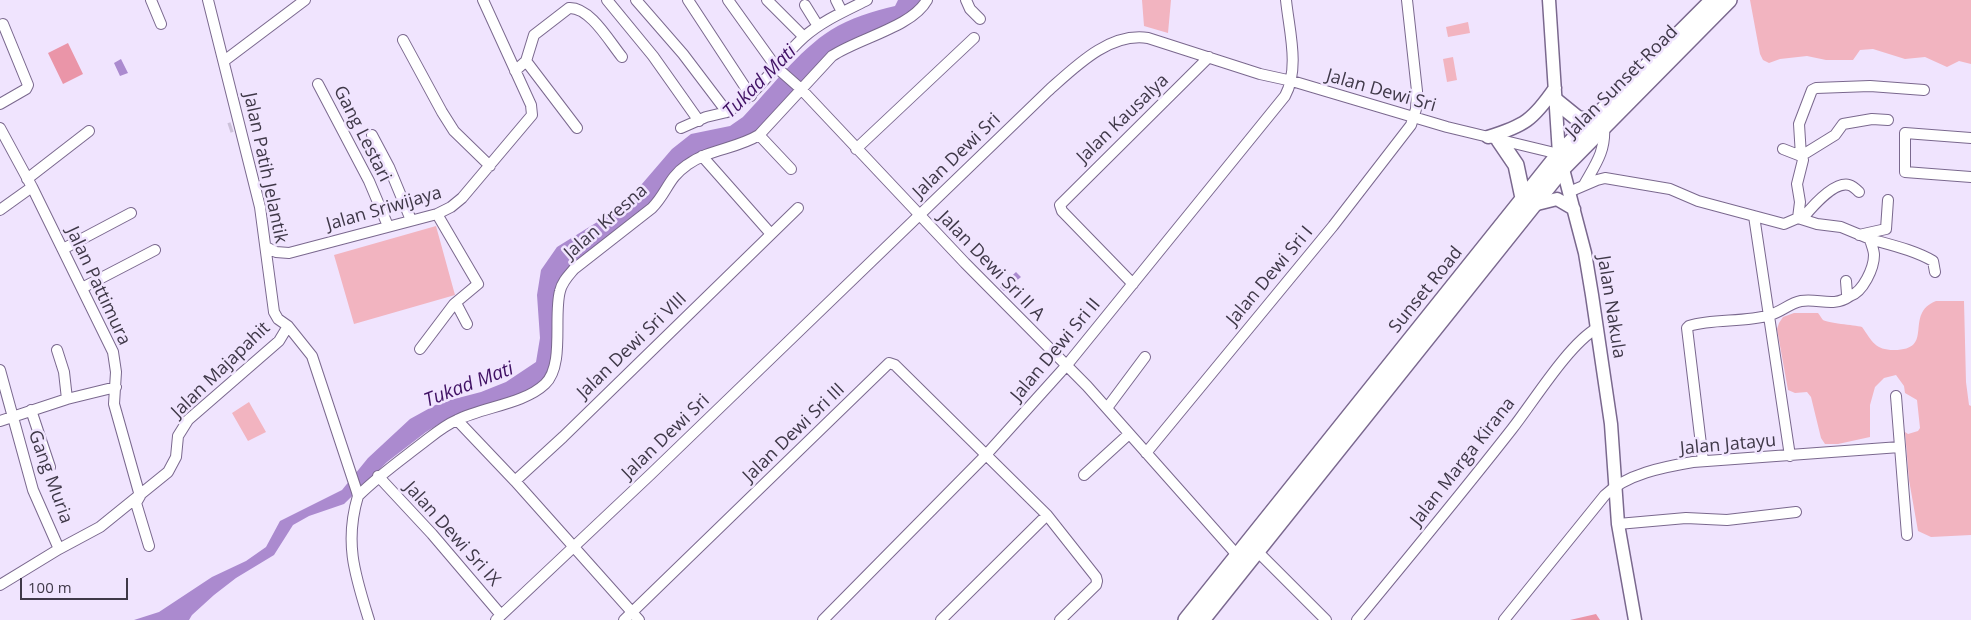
<!DOCTYPE html>
<style>
body{margin:0}
#map{position:relative;width:1971px;height:620px;overflow:hidden;background:#f0e4fe;font-family:"Open Sans",sans-serif}
canvas{display:block}
.scale{position:absolute;left:20px;top:578px;width:108px;height:22px;box-sizing:border-box;border:2px solid #3f3848;border-top:0;padding-left:6px;font-size:15px;line-height:18px;white-space:nowrap;color:#3f3848;-webkit-text-stroke:4px #f0e4fe;paint-order:stroke}
</style>
<div id="map">
<canvas width="1971" height="620"></canvas>
<div class="scale">100 m</div>
</div>
<script>
const ctx = document.querySelector('canvas').getContext('2d');
ctx.lineJoin = 'round';
function fill(path, color) { ctx.fillStyle = color; ctx.fill(path, 'evenodd'); }
function trace(path, color, width, dash) { ctx.strokeStyle = color; ctx.lineWidth = width; ctx.lineCap = dash ? 'butt' : 'round'; ctx.setLineDash(dash || []); ctx.stroke(path); }
function write(font, color, halo, rows, align = 'center') {
  ctx.font = font + ' "Open Sans",sans-serif'; ctx.lineWidth = 5; ctx.setLineDash([]); ctx.textBaseline = 'middle'; ctx.strokeStyle = halo; ctx.fillStyle = color; for (const [text, x, y, turn = 0] of rows) {
    ctx.save(); ctx.translate(x, y); ctx.rotate((+turn || 0) * Math.PI / 180); ctx.textAlign = isNaN(turn) ? turn : align; if (halo) ctx.strokeText(text, 0, 0); ctx.fillText(text, 0, 0); ctx.restore();
  }
}
fill(new Path2D(`
 M1142,0H1171L1168,33L1144,26Z
 M1750,0H1971V64L1959,61L1947,67L1925,57L1905,59L1873,49L1860,50L1853,60H1826L1807,56L1780,59L1769,63L1763,60L1760,54Z
 M1468,22L1470,33L1448,37L1446,27Z
 M1453,57L1457,80L1447,82L1443,59Z
 M436,226L455,295L354,324L334,255Z
 M1936,301H1964L1966,382L1969,405L1971,406V535L1931,537L1918,531L1909,480L1905,432L1908,434L1918,431L1920,428L1917,400L1905,393L1904,386L1896,375L1884,378L1875,387L1870,405V437L1838,444H1825L1821,438L1811,397L1807,392L1795,393L1788,390L1777,329L1779,323L1783,317L1794,313H1818C1820,315 1821,318 1823,320C1827,323 1854,325 1862,327C1872,341 1875,350 1894,350C1936,350 1903,314 1936,301Z
 M249,402L266,432L248,441L232,413Z`), '#f2b4c0');
fill(new Path2D(`
 M68,43L83,74L63,84L48,53Z
 M1596,614L1600,620H1570Z`), '#ea95a8');
fill(new Path2D(`
 M898,0H921L908,18L844,44L746,141L703,152L651,206L560,279L551,368L537,388L447,419L426,432L387,462L344,504L309,516L293,525L274,555L236,578L214,595L192,615L189,620H134L159,612L212,577L246,561L266,547L280,521L342,490L368,458L410,419L439,403L481,392L506,382L536,362L540,338L537,295L541,270L557,247L623,206L672,149L691,134L730,126L743,117C769,90 799,50 831,30C850,18 873,11 895,6Z
 M121,59L128,73L120,76L114,63Z
 M1016,272L1021,277L1015,282L1018,285L1013,289L1011,287L1004,291L1000,287Z`), '#ab8acf');
trace(new Path2D(`
 M229,128L232,127`), '#cdc2da', 10, [10, 5]);
const minor = new Path2D(`
 M151,0L161,24
 M208,0L260,207L274,312L278,319L288,326L312,356L357,492L358,496C344,543 355,575 369,620
 M607,0L653,56L699,121
 M636,0L683,54L727,112C759,94 777,61 804,37C822,21 845,11 867,0
 M688,0L751,96
 M728,0L776,67L801,89L965,263L1087,386L1237,555
 M767,0L804,37
 M836,0L842,12
 M966,0L970,9L980,19
 M805,5L818,26
 M403,40L442,112L454,131L490,166
 M224,61L305,0
 M526,61L577,128
 M515,71L526,61L534,35L569,8C590,7 609,41 622,57
 M318,84L369,181L388,226
 M0,104L26,89L28,85L3,24
 M1888,120L1872,119L1843,124L1835,135L1801,156L1799,124L1812,90L1816,88L1870,86L1924,90
 M0,128L32,187L113,352L116,372L114,404L140,496
 M681,128L706,117L727,112
 M372,135L389,167L411,220
 M759,135L791,169
 M1971,138L1905,133V172L1971,177
 M856,149L974,38
 M1783,149L1801,156L1803,160L1797,184L1800,202L1798,218
 M702,156L771,234
 M27,179L89,131
 M1584,185C1595,165 1606,151 1604,127
 M1569,192L1597,180L1605,178L1670,189L1698,201L1754,216L1790,456
 M0,210L32,187
 M1754,216L1784,224L1798,218L1817,224L1841,227L1870,239C1871,244 1874,250 1874,255C1874,268 1863,292 1850,296L1847,294L1846,281
 M1802,219C1811,208 1834,181 1849,185C1853,186 1856,189 1859,192
 M1859,235L1886,229L1888,200
 M1870,239C1891,245 1914,250 1933,261L1935,272
 M266,247L276,252L289,253L437,214L451,207L462,198L532,115L531,105L483,0
 M63,249L131,213
 M1133,284L1062,211L1060,205L1209,57
 M82,288L155,250
 M456,303L467,324
 M420,349L454,304L478,284L437,214
 M57,350L64,372L67,399
 M0,370L33,490L59,549
 M1896,396L1907,535
 M1107,408L1145,357
 M31,410L50,467
 M457,420L515,481L639,620
 M0,421L67,399L116,387
 M1146,453L1333,226L1411,125L1416,109L1417,91L1407,0
 M1703,461L1687,328L1689,326C1714,318 1744,323 1770,315C1781,312 1790,303 1801,301C1819,298 1833,308 1850,296
 M1084,475L1129,434
 M378,476L432,534L501,615
 M515,481L563,437L798,208
 M140,496L136,503L149,546
 M358,496C377,477 398,462 420,445C432,436 443,426 457,420C483,407 524,404 545,384C565,365 553,316 560,291C562,282 568,276 574,269L652,208C667,193 668,178 687,165C709,149 736,149 759,135L832,56C859,38 912,27 927,0
 M1618,524L1686,518L1727,520L1796,512
 M1257,551L1326,620
 M0,585L59,549L100,527L168,472L176,457L178,436L188,420L279,341L288,326
 M496,620L651,474L1048,91C1075,67 1109,32 1148,38L1260,74L1292,81L1447,127L1559,154
 M624,620L889,363L895,365L1047,515L1096,577L1097,581L1096,585L1060,620
 M823,620L985,456L1066,366L1285,96C1300,68 1289,30 1286,0
 M941,620L1047,515
 M1357,620C1409,557 1462,493 1512,429C1534,401 1568,345 1597,328
 M1504,620L1605,495C1627,474 1663,467 1693,462L1900,447`);
const major = new Path2D(`
 M1549,0L1559,154L1585,253L1592,295L1611,424L1618,524L1635,620
 M1488,137C1524,126 1533,120 1555,88
 M1533,205L1557,199L1574,209`);
const highway = new Path2D(`
 M1556,101L1577,118L1590,122
 M1499,140L1516,165L1523,198
 M1186,620L1559,154L1713,0
 M1202,620L1563,168L1729,0`);
trace(minor, '#7a688e', 12);
trace(major, '#7a688e', 15);
trace(highway, '#7a688e', 18);
trace(minor, '#fff', 10);
trace(major, '#fff', 12);
trace(highway, '#fff', 15);
write('18px', '#3f3848', '#f0e4fe', [
 ["Jalan Sunset Road",1622,82,-45],
 ["Jalan Dewi Sri",1381,91,16],
 ["Jalan Kausalya",1123,119,-44],
 ["Gang Lestari",362,134,63],
 ["Jalan Dewi Sri",957,156,-44],
 ["Jalan Patih Jelantik",265,168,78],
 ["Jalan Sriwijaya",384,209,-16],
 ["Jalan Kresna",606,222,-41],
 ["Jalan Dewi Sri II A",991,266,46],
 ["Jalan Dewi Sri I",1270,276,-50],
 ["Jalan Pattimura",98,286,65],
 ["Sunset Road",1426,290,-51],
 ["Jalan Nakula",1611,307,81],
 ["Jalan Dewi Sri VIII",632,346,-44],
 ["Jalan Dewi Sri II",1056,350,-50],
 ["Jalan Majapahit",221,370,-44],
 ["Jalan Dewi Sri III",794,433,-44],
 ["Jalan Dewi Sri",666,437,-44],
 ["Jalan Jatayu",1728,445,-5],
 ["Jalan Marga Kirana",1463,462,-52],
 ["Gang Muria",50,477,70],
 ["Jalan Dewi Sri IX",452,534,48]
]);
write('italic 19px', '#401164', '#f0e4fe', [
 ["Tukad Mati",760,82,-45],
 ["Tukad Mati",469,385,-21]
]);
</script>
